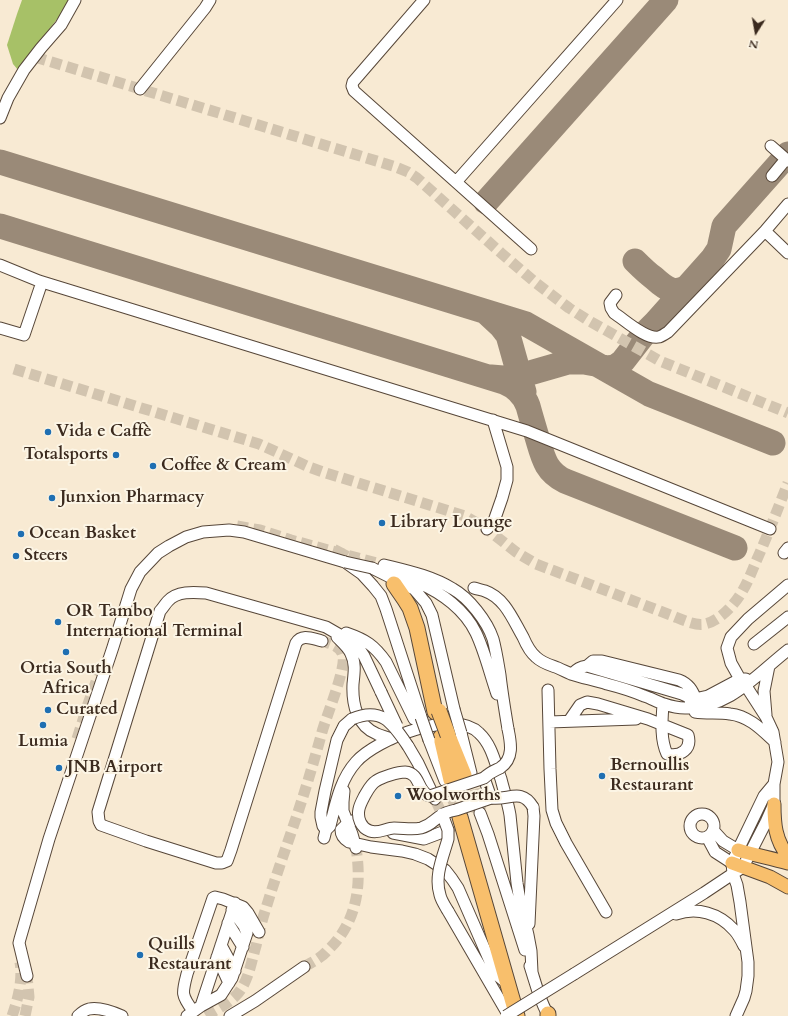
<!DOCTYPE html>
<meta charset="utf-8">
<style>
body{margin:0}
#map{position:relative;width:788px;height:1016px;overflow:hidden;background:#f8ead3;font-family:Cardo,serif}
canvas{display:block}
.north{position:absolute;left:736px;top:12px;width:40px;height:40px;-webkit-text-stroke:3px #fcf5e5;paint-order:stroke;rotate:191deg;font-size:11px;font-weight:700;line-height:16px;text-align:center;color:#3b2a1e}
.north::after{content:'';display:block;margin:auto;width:14px;height:18px;background:#3b2a1e;clip-path:polygon(50% 0,100% 100%,50% 72%,0 100%)}
</style>
<div id="map">
<canvas width="788" height="1016"></canvas>
<div class="north">N</div>
</div>
<script>
const ctx = document.querySelector('canvas').getContext('2d');
ctx.lineJoin = 'round';
function fill(path, color) { ctx.fillStyle = color; ctx.fill(path, 'evenodd'); }
function trace(path, color, width, dash) { ctx.strokeStyle = color; ctx.lineWidth = width; ctx.lineCap = dash ? 'butt' : 'round'; ctx.setLineDash(dash || []); ctx.stroke(path); }
function write(font, color, halo, rows, align = 'center') {
  ctx.font = font + ' Cardo,serif'; ctx.lineWidth = 4; ctx.setLineDash([]); ctx.textBaseline = 'middle'; ctx.strokeStyle = halo; ctx.fillStyle = color; for (const [text, x, y, turn = 0] of rows) {
    ctx.save(); ctx.translate(x, y); ctx.rotate((+turn || 0) * Math.PI / 180); ctx.textAlign = isNaN(turn) ? turn : align; if (halo) ctx.strokeText(text, 0, 0); ctx.fillText(text, 0, 0); ctx.restore();
  }
}
fill(new Path2D(`
 M22,0H70L64,10L18,70L13,64L7,45L17,14Z`), '#a7c167');
trace(new Path2D(`
 M0,162L526,324L649,394L773,443
 M486,202L666,0
 M0,226L504,382C516,387 524,395 528,406C531,417 534,427 537,437C543,457 545,471 565,481L735,548
 M635,261C641,267 647,273 654,278C666,289 675,296 690,285
 M487,313L501,326L508,335L524,392
 M602,367C610,369 617,367 623,361L644,334L656,322L713,258L719,249L724,226L788,154
 M491,377L503,378L516,377L568,362H584L595,364`), '#9a8a78', 25);
trace(new Path2D(`
 M35,57L393,166L408,172L417,178L501,253L536,283L569,308L586,319L660,361L788,413
 M14,369L259,444L309,467L323,472L465,516L487,529L516,552L536,564L673,616C683,620 695,626 705,624C720,621 736,603 743,590C749,580 753,568 758,557C769,532 778,508 788,483
 M237,526L260,530L291,540L384,565
 M77,739L88,704L102,665
 M471,773L481,810
 M445,782L460,817
 M435,799L440,810
 M304,967C312,962 321,958 327,951C357,923 362,886 356,848
 M12,1016C18,999 23,980 20,962
 M25,1016L29,997L27,976
 M206,1016C219,1008 236,1000 243,986C250,973 252,959 256,946C259,933 262,920 266,908C274,882 283,856 292,830C303,798 313,765 322,732C326,717 346,669 343,656C341,646 331,644 322,641`), '#d2c4af', 11, [11, 5.5]);
trace(new Path2D(`
 M333,551L357,564
 M464,775L480,813
 M451,780L460,817`), '#d2c4af', 15, [15, 8]);
const minor = new Path2D(`
 M424,0L353,82L352,86L354,91L531,249
 M140,89L205,8L210,0
 M0,118L8,98L24,70L41,48L61,25L75,0
 M771,146L788,161
 M772,176L786,159
 M456,182L617,0
 M765,231L788,253
 M0,265L39,281L527,431L770,529
 M616,295L610,303L611,308L614,313C625,320 646,340 659,337C662,336 665,334 668,332L765,231L788,204
 M0,328L24,335L42,282
 M487,529L494,521L502,498L507,480V467L493,420
 M784,553L788,548
 M384,565C408,571 432,576 453,589C469,598 487,621 493,639C496,650 498,663 500,675C502,693 505,711 508,729
 M372,568L414,589L426,603L432,615L454,709
 M386,573C397,576 408,579 419,583C442,593 465,610 476,633C485,652 490,674 497,694
 M474,588C477,589 482,590 485,591C505,598 513,620 523,637C526,644 530,652 536,657C542,663 550,665 558,668C562,670 567,672 571,674C583,678 595,680 607,684C619,687 632,691 644,696C651,698 657,702 664,704C670,706 678,708 685,708C729,709 756,675 788,650
 M346,633C366,640 374,645 386,662L414,719
 M337,637C342,642 349,648 351,654C356,663 354,674 353,684C352,704 357,726 377,734C381,736 386,737 391,739
 M322,641C313,639 302,633 296,643L231,850L227,861L222,863H216L146,841L101,825L99,821L98,812L160,611C163,608 165,604 168,601C177,591 193,592 206,593L326,627L352,642L358,647L364,656L381,692
 M754,644L788,617
 M587,666L593,661H602L679,680C689,684 692,690 696,699
 M572,674C577,669 580,667 587,666L682,694L693,699
 M548,690L550,769L552,810L556,823L566,843L606,912
 M690,700L708,696L740,679H746
 M695,712C707,714 718,712 730,714C749,716 762,730 775,742
 M766,715L764,691L769,666
 M569,721L580,705L587,702L598,704L648,719L688,735C692,749 681,757 667,754C660,739 662,720 663,704
 M549,722L636,719
 M461,733L471,773
 M429,740L445,781
 M408,746L418,763L435,799
 M484,778L491,798
 M344,791L343,802V811L352,834L356,848
 M480,813L488,834L525,950
 M690 826a12 12 0 1 1 24 0a12 12 0 1 1-24 0Z
 M355,820L348,823L341,830C341,836 344,839 349,842L371,847L402,851L415,854L428,859L445,870L452,879L458,888L492,966L498,976L508,984
 M326,830L323,826L321,817V812L325,791L337,740L344,726L352,719
 M713,830L723,841L738,850
 M393,833L424,839L448,830
 M707,837L715,852L732,863
 M324,838L326,830L330,826C336,803 340,780 356,762C376,739 454,708 479,733C492,745 495,763 501,779C504,791 508,803 510,815L517,883L520,901L528,935L531,951L532,972
 M448,911L509,1016
 M676,914C697,907 719,913 734,930C738,934 741,940 744,946
 M228,923L243,947
 M529,924L534,816L533,807
 M221,945L235,971
 M217,957L229,983
 M530,966C535,981 540,1003 549,1016
 M574,974L704,893L743,867L766,822L774,804V784L778,762L773,732L766,717L746,686L740,679L731,663L727,648L731,637L748,619L788,585
 M27,976L19,943L20,939L49,839L113,647L131,589L140,572L158,553L169,546L186,537L203,532L229,530L244,532L345,562L362,574L373,586L381,596L386,609L421,717
 M201,1006L221,995L232,978L247,933L244,926L232,910
 M193,1011C181,995 182,993 187,974L213,898L215,897L223,899L243,907L248,913L259,932
 M78,1016C81,1013 85,1010 89,1009C99,1007 113,1012 122,1016
 M187,1016L201,1006L235,903
 M230,1016L255,1001L304,967
 M736,1016L744,998L746,991L748,976V962L740,902L737,885L733,874L732,863L738,850L764,796L774,784`);
const major = new Path2D(`
 M774,804C774,823 775,840 788,856
 M738,850C754,855 771,858 788,863
 M732,863L770,877L788,887`);
const highway = new Path2D(`
 M394,584L405,600L410,608L417,628L435,712
 M441,737L451,780
 M449,738L464,775
 M460,817L517,1016
 M548,1014V1016`);
trace(minor, '#574739', 13);
trace(major, '#574739', 15);
trace(highway, '#574739', 17);
trace(minor, '#fff', 11);
trace(major, '#f8bf6c', 13);
trace(highway, '#f8bf6c', 15);
const minorBridge = new Path2D(`
 M345,562L372,568
 M381,692L397,726
 M454,709L461,733
 M421,717L429,740
 M352,719C382,706 393,724 408,746
 M508,729C511,743 514,759 500,768C494,771 490,772 484,778L430,796C417,793 421,773 405,772C398,772 382,777 376,781C371,784 368,790 365,795C363,799 360,804 359,809C357,818 361,828 370,831C379,834 386,828 394,828C404,828 412,830 421,828C432,825 434,819 442,815C446,812 452,811 456,810C468,806 479,802 491,798C508,801 521,787 533,807
 M442,814L448,830V839C443,857 434,876 440,895C441,900 445,906 448,911
 M506,1016L574,974`);
const highwayBridge = new Path2D(`
 M439,711L448,735`);
trace(minorBridge, '#574739', 13, []);
trace(highwayBridge, '#574739', 17, []);
trace(minorBridge, '#fff', 11);
trace(highwayBridge, '#f8bf6c', 15);
for (const [x, y, r, color] of [
 [48,432,4,"#1f6fb2"],
 [116,455,4,"#1f6fb2"],
 [153,466,4,"#1f6fb2"],
 [52,498,4,"#1f6fb2"],
 [382,523,4,"#1f6fb2"],
 [21,534,4,"#1f6fb2"],
 [16,556,4,"#1f6fb2"],
 [58,622,4,"#1f6fb2"],
 [66,652,4,"#1f6fb2"],
 [48,710,4,"#1f6fb2"],
 [43,725,4,"#1f6fb2"],
 [59,768,4,"#1f6fb2"],
 [602,776,4,"#1f6fb2"],
 [398,796,4,"#1f6fb2"],
 [140,955,4,"#1f6fb2"]
]) { const dot = new Path2D(); dot.arc(x, y, r, 0, 2 * Math.PI); ctx.fillStyle = color; ctx.fill(dot); trace(dot, '#fcf5e5', 1.5); }
write('bold 17px', '#3b2a1e', '#fcf5e5', [
 ["Vida e Caffè",56,432],
 ["Totalsports",108,455,"right"],
 ["Coffee & Cream",161,466],
 ["Junxion Pharmacy",60,498],
 ["Library Lounge",390,523],
 ["Ocean Basket",29,534],
 ["Steers",24,556],
 ["OR Tambo",66,612],
 ["International Terminal",66,632],
 ["Ortia South",66,669,"center"],
 ["Africa",66,689,"center"],
 ["Curated",56,710],
 ["Lumia",43,742,"center"],
 ["Bernoullis",610,766],
 ["Restaurant",610,786],
 ["JNB Airport",67,768],
 ["Woolworths",406,796],
 ["Quills",148,945],
 ["Restaurant",148,965]
], 'left');
</script>
